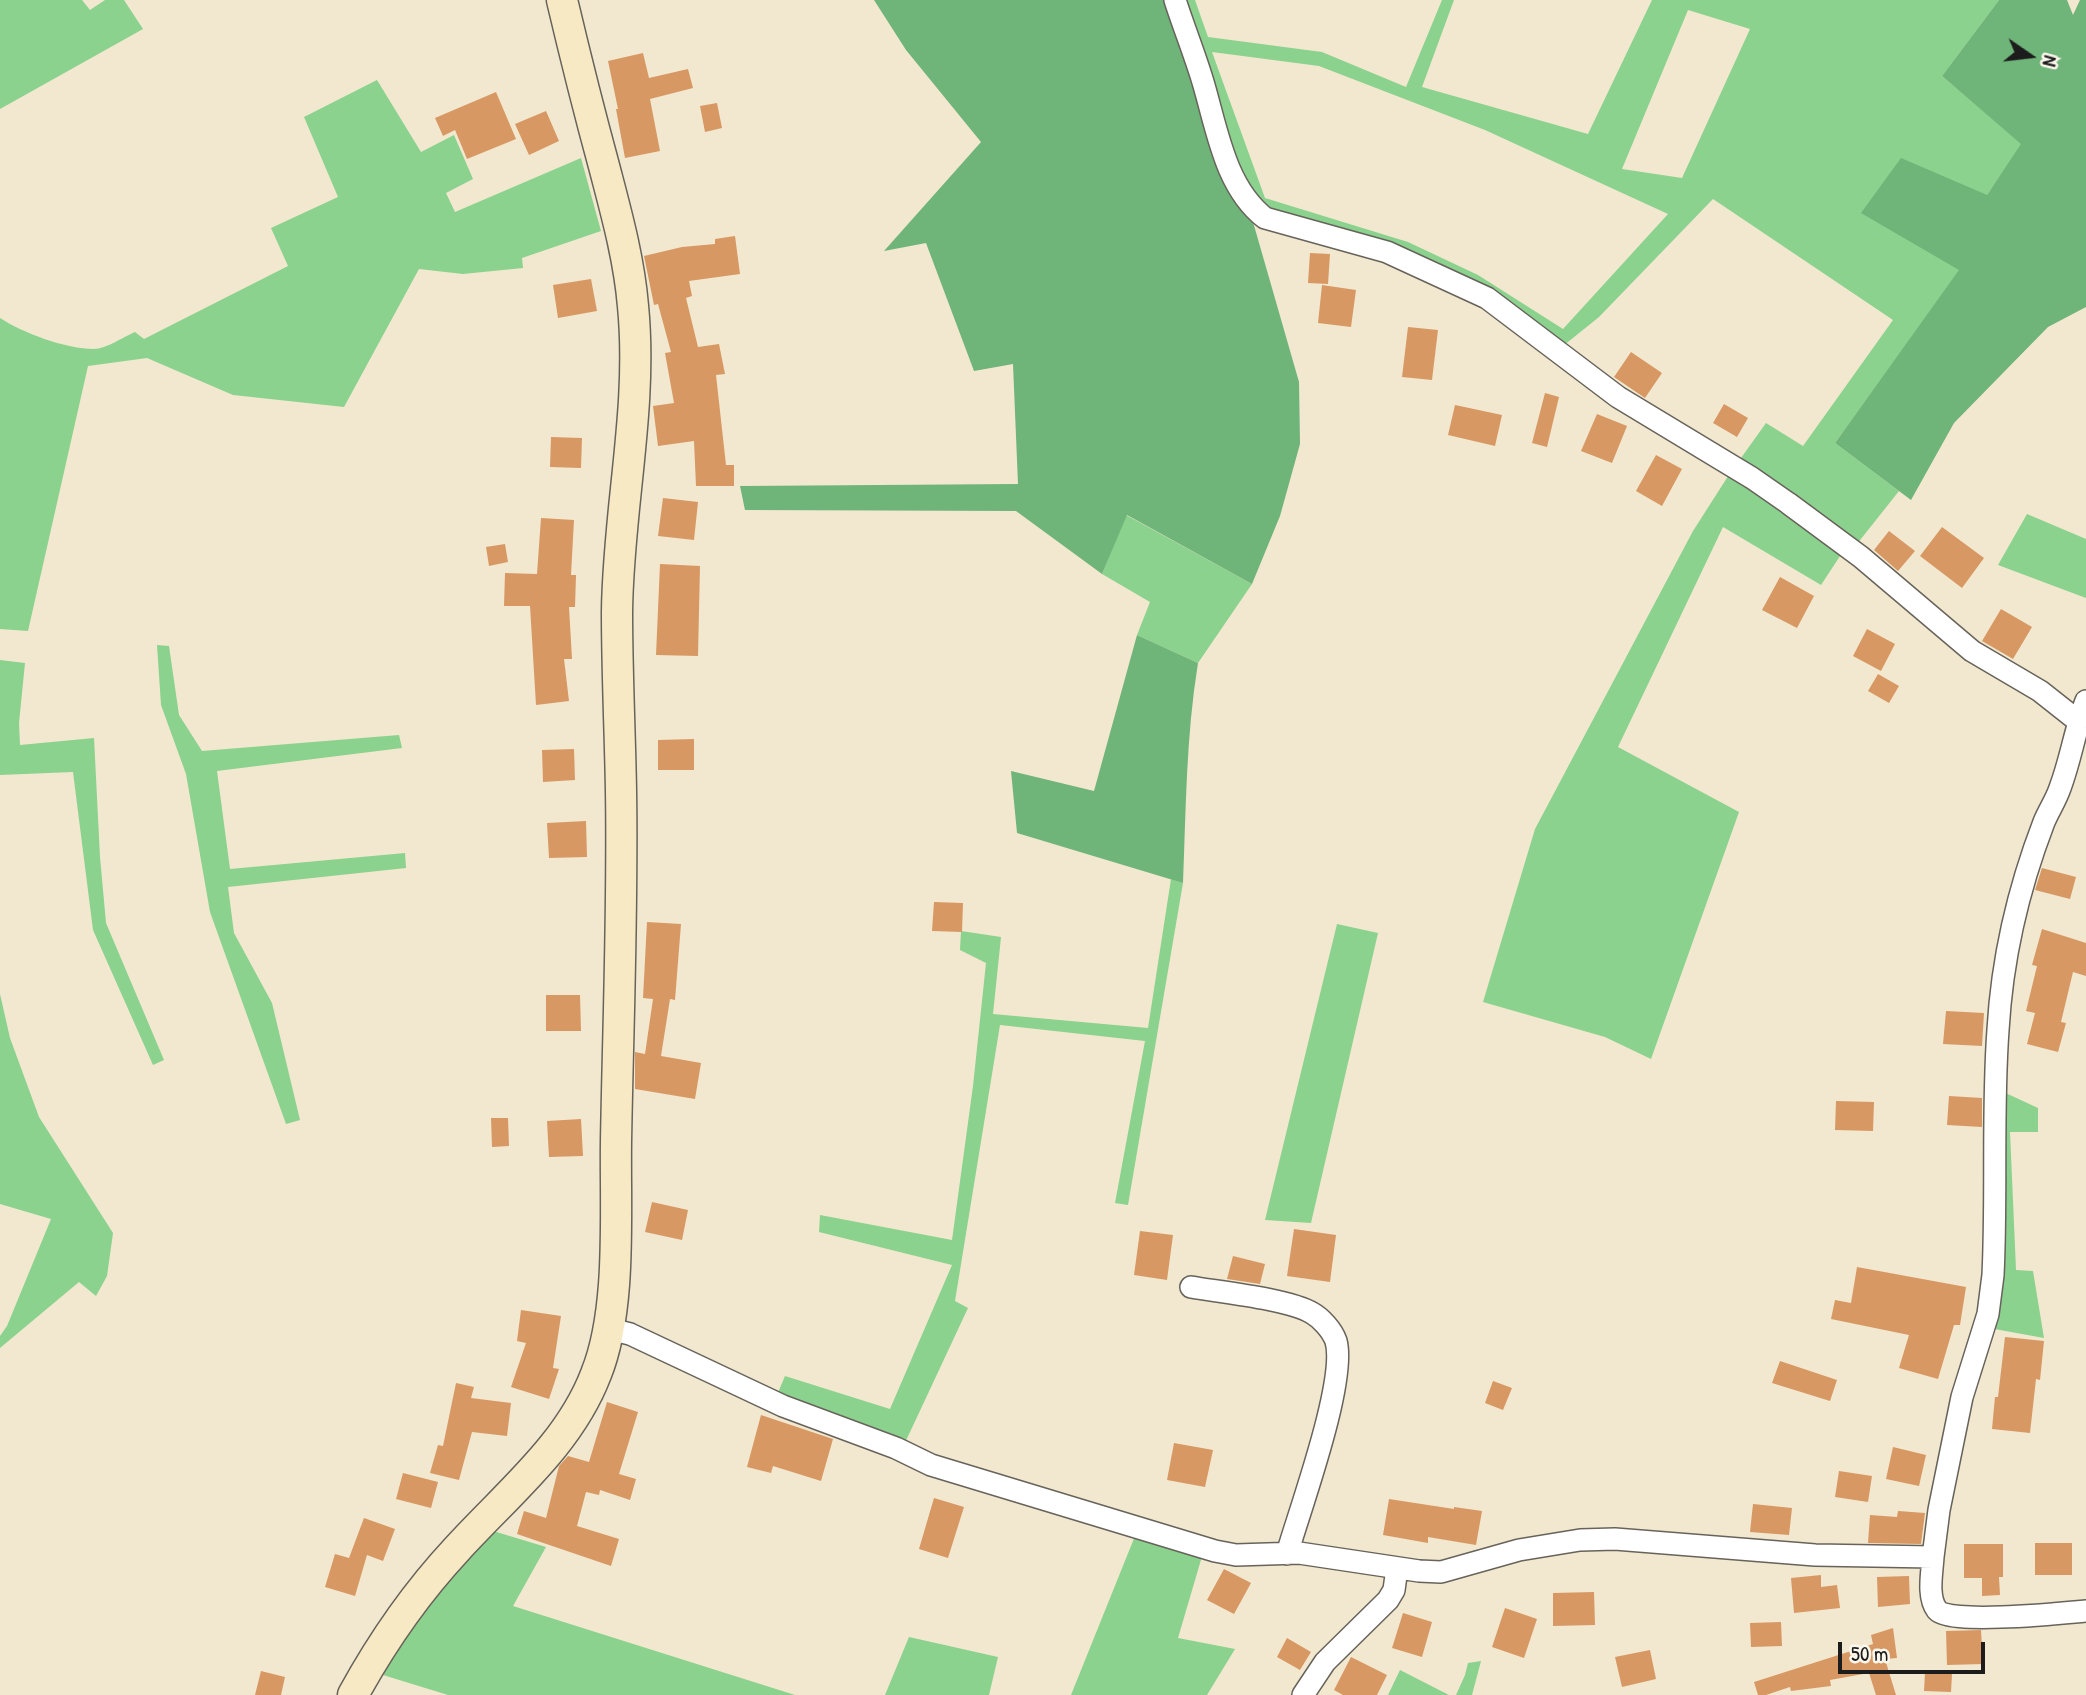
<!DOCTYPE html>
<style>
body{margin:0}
#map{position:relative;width:2086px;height:1695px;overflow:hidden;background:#f2e8cf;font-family:"Patrick Hand",sans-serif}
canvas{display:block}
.north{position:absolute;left:1995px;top:21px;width:70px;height:70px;-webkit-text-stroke:5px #fbf7ec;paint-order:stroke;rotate:104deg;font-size:19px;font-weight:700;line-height:28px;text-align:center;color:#1c1c1c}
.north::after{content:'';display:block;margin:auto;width:24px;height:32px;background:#1c1c1c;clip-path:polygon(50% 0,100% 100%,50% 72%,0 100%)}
.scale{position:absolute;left:1838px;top:1642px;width:147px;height:32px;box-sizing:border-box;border:4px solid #1c1c1c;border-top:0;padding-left:9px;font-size:21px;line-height:24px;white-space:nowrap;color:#1c1c1c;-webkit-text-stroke:5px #fbf7ec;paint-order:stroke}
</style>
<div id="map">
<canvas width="2086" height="1695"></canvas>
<div class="north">N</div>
<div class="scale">50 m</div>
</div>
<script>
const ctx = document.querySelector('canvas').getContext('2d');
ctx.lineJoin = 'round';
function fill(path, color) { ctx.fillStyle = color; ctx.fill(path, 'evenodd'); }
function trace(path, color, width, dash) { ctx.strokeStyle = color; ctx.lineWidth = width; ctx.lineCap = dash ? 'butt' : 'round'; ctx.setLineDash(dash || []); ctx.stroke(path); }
fill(new Path2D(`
 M0,0H82L90,10L105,0H124L143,29L0,109Z
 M1175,0H1195L1208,37L1322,52L1406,87L1442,0H1454L1422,87L1588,134L1652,0H1999L1942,76L2022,144L1987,195L1960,270L1835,443L1899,491L1853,549L1736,465L1766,423L1803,446L1893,320L1713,199L1599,317L1558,350L1481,295L1249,208ZM1688,10L1750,29L1682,178L1622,169ZM1212,52L1319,66L1485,130L1668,214L1563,329L1478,275L1408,242L1265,198Z
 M377,80L421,152L454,135L473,179L446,193L455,212L581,158L601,231L522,258L523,268L463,274L419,269L344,407L233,395L147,358L88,366L28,631L0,629V318C23,333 66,349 94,349C106,349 123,337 135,332L144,339L288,266L271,228L338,197L304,117Z
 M1732,470L1842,553L1821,585L1723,527L1618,747L1739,812L1651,1059L1605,1037L1483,1002L1535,829L1693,531Z
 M2027,514L2086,539V598L1998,565Z
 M1126,515L1252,584L1198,663L1137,635L1150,602L1102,574Z
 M157,645L169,646L179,715L202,751L399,735L402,748L217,771L230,869L405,853L406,868L228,887L234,933L272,1003L300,1120L286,1124L210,912L186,774L161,705Z
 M0,660L25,663L19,723L20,745L94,738L100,857L106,923L164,1060L153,1065L93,930L73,772L0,775Z
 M1171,879L1183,883L1128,1205L1115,1203L1145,1041L1000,1025L955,1301L968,1308L903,1447L777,1395L785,1376L890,1409L952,1265L819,1232L820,1215L952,1240L973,1086L986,963L960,950L961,931L1001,937L993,1014L1148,1028Z
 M1337,924L1378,933L1311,1223L1265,1220Z
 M0,994L10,1038L39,1117L113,1233L107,1276L96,1296L79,1282L0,1348V1336L7,1326L51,1219L0,1204Z
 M1997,1089L2038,1108V1132H2010L2016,1270L2033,1271L2044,1338L1989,1328Z
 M480,1527L546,1547L513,1606L795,1695H448L370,1671Z
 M1137,1531L1203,1553L1178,1638L1235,1649L1207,1695H1071Z
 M909,1637L998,1657L989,1695H885Z
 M1481,1661L1472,1695H1456L1465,1675L1468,1663Z
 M1400,1670L1449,1695H1388Z`), '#8ad28d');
fill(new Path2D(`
 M874,0H1175L1249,208L1299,382L1300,444L1280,516L1252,584L1127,515L1102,574L1016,511L745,510L740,486L1018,484L1013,364L974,371L926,243L884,251L981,142L906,50Z
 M1999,0H2067L2073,15L2080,0H2086V307L2048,327L1954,423L1911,500L1835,443L1959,270L1861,213L1901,158L1987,195L2021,144L1942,76Z
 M1137,635L1198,663C1186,736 1186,810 1183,883L1017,833L1011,771L1094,791Z`), '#6fb478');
fill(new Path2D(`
 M643,53L649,78L688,69L693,88L650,99L660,151L625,158L616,109H618L608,61Z
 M496,92L516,139L467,159L455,130L443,136L435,118Z
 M717,103L722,128L705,132L700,106Z
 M546,111L559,141L529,155L515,124Z
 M735,236L740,274L689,281L692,296L686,298L698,347L719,344L725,374L716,375L726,465H734V486H696L694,441L658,446L653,406L674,403L665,353L671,352L658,304L654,305L644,256L682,247L715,244V239Z
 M1310,253L1330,254L1328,284L1308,283Z
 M591,279L597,311L558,318L553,285Z
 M1322,285L1356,290L1351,327L1318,323Z
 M1408,327L1438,330L1432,380L1402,377Z
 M1631,352L1662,373L1645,398L1614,377Z
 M1545,393L1559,397L1547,447L1532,443Z
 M1724,404L1748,418L1737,437L1713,423Z
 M1455,405L1502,415L1495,446L1448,435Z
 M1597,414L1627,426L1612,463L1581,451Z
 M551,437L582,438L581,468L550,467Z
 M1656,455L1682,469L1662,506L1636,491Z
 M663,498L698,502L694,540L658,536Z
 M541,518L574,520L571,575H576L575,607H569L572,659H564L569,701L536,705L530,606H504L505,573L537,574Z
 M1942,527L1984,558L1962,588L1920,556Z
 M1889,531L1915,551L1898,571L1874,550Z
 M505,544L508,562L489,566L486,547Z
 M660,564L700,566L698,656L656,655Z
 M1780,577L1814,596L1797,628L1762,610Z
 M2001,609L2032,627L2013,659L1982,641Z
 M1867,629L1895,644L1881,671L1853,656Z
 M1878,674L1899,686L1889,703L1868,691Z
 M694,739V770H658V740Z
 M574,749L575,780L543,782L542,750Z
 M586,821L587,857L549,858L547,823Z
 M2042,868L2076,877L2070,899L2035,890Z
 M934,902L963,903L962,932L932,931Z
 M647,922L681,924L675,1000L670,999L661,1056L701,1063L695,1099L635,1089V1052L645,1054L653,999L643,998Z
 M2042,929L2086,943V976L2073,972L2061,1022L2066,1023L2058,1052L2027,1044L2035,1013L2026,1011L2037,966L2032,965Z
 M546,995H580L581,1031H546Z
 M1946,1011L1984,1013L1982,1046L1943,1044Z
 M1949,1096L1982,1098V1127L1947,1125Z
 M1836,1101L1874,1102L1873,1131L1835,1130Z
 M491,1118H508L509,1146L492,1147Z
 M581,1119L583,1156L549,1157L547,1121Z
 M652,1202L688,1210L682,1240L645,1232Z
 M1294,1229L1336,1235L1330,1282L1287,1276Z
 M1140,1231L1173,1235L1167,1280L1134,1275Z
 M1233,1256L1265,1264L1260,1284L1227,1279Z
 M1857,1267L1966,1287L1960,1325H1954L1938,1379L1899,1368L1909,1335L1831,1319L1835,1300L1851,1303Z
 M521,1310L561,1316L553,1368L559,1369L549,1399L511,1387L526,1343L517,1341Z
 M2005,1337L2044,1341L2040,1380L2036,1379L2030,1433L1992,1429L1995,1397H1998Z
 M1780,1361L1837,1380L1830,1401L1772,1383Z
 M1493,1381L1512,1388L1503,1410L1485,1403Z
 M456,1383L474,1387L471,1398L511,1403L507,1436L472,1432L459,1480L430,1473L438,1445L443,1446Z
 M607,1402L638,1412L619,1474L636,1479L630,1500L600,1490L599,1495L586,1492L577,1526L619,1539L611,1566L517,1534L524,1511L546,1518L559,1466L568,1456L589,1462Z
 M761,1415L833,1439L821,1481L773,1466L771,1473L747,1467Z
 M1174,1443L1213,1450L1205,1487L1167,1480Z
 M1893,1447L1926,1455L1919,1486L1886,1479Z
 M1839,1471L1872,1476L1868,1502L1835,1497Z
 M403,1473L438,1482L431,1508L396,1499Z
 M934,1498L964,1507L948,1558L919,1549Z
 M1389,1499L1454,1509V1507L1482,1511L1476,1545L1428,1537V1543L1383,1535Z
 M1753,1504L1792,1508L1789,1535L1750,1532Z
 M1898,1511L1925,1513L1921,1544L1868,1543L1870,1515L1897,1517Z
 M364,1518L395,1529L383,1561L367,1555L355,1596L325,1587L335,1554L349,1558Z
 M2035,1543H2072V1575H2035Z
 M1964,1544H2003V1577H1999L2000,1595L1982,1596V1578H1964Z
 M1224,1569L1251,1583L1234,1614L1207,1600Z
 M1821,1575V1587L1837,1585L1840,1608L1794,1613L1791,1578Z
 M1909,1576L1910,1604L1878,1607L1877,1577Z
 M1594,1592L1595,1625L1553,1626V1593Z
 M1505,1608L1537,1619L1524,1658L1492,1647Z
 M1403,1613L1432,1622L1422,1657L1392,1648Z
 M1781,1622L1782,1646L1751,1647L1750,1623Z
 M1893,1628L1897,1658L1885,1659L1896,1695H1876L1869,1673L1830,1680L1831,1686L1791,1691L1790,1687L1766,1695H1758L1754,1682L1873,1644L1871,1635Z
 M1981,1630L1983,1664L1947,1665L1946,1631Z
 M1287,1638L1311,1652L1300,1670L1277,1657Z
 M1650,1650L1656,1679L1622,1687L1615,1657Z
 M1351,1657L1387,1675L1377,1695H1343L1334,1690Z
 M261,1671L285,1677L281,1695H255Z
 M1925,1672L1952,1674L1951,1692L1924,1691Z`), '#d79863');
const street = new Path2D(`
 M1175,0C1184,28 1195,55 1203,82C1217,129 1225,187 1265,218L1387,252L1487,298L1618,397L1752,478L1788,503L1861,557L1972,651L2040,691L2078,721
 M1191,1287C1220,1292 1289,1299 1312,1313C1321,1318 1332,1330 1336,1341C1347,1381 1300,1509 1287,1554
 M610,1329L630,1334L783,1406L896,1448L931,1465L1215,1551L1236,1555L1299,1553L1419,1571L1441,1572L1519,1550L1580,1540L1615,1539L1815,1555L1933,1557C1932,1573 1927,1597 1937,1610C1948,1625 2064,1613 2086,1611
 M1933,1557L1939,1510L1962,1397L1988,1314L1993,1275C1997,1194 1992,1111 1998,1030C2002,960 2019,887 2044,822C2049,810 2056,800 2060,788C2071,759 2075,729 2086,701
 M1303,1695L1325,1662L1388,1600L1394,1590L1397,1568`);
const secondary = new Path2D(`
 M353,1695C382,1642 416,1593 457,1549C507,1494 569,1445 596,1374C622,1310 615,1212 616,1142C618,1026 623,908 621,791C620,732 617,672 617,612C618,509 643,409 633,306C629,258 616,212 604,166C589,111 575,55 562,0`);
trace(street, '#67635b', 24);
trace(secondary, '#67635b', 33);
trace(street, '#fff', 21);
trace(secondary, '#f7e9c3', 30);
</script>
